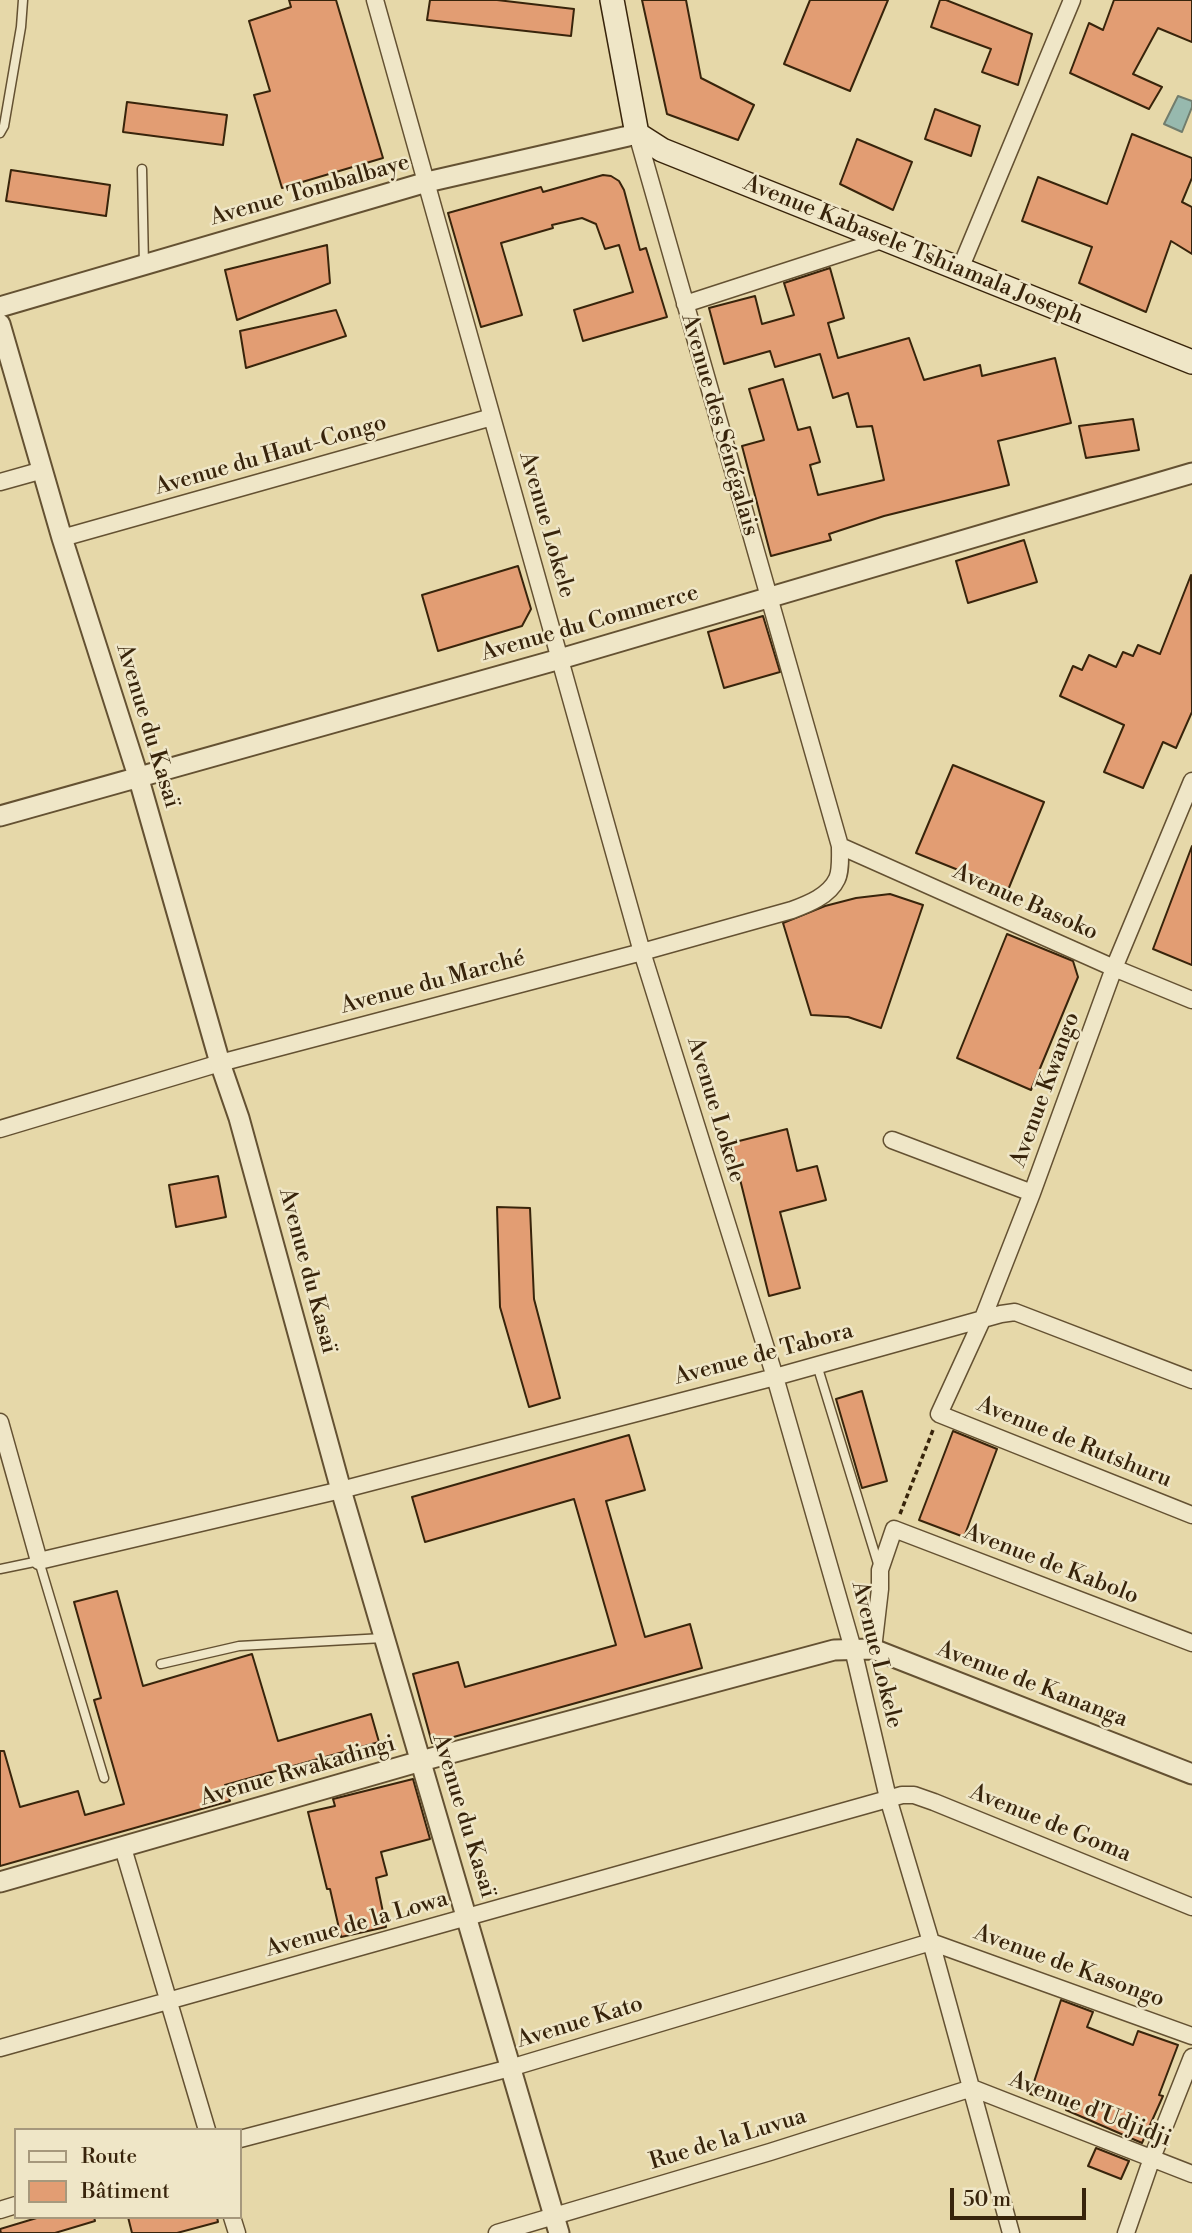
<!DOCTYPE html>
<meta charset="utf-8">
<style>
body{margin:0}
#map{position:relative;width:1192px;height:2233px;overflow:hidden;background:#e6d8a9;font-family:"Libre Bodoni",serif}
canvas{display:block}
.legend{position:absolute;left:14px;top:2128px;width:228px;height:91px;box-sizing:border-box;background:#efe6c7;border:2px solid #a6987c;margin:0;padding:9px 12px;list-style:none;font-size:21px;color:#38240b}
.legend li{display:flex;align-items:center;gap:14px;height:35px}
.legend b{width:35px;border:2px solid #a6987c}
.scale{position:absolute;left:950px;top:2188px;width:136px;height:32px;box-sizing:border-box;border:4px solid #38240b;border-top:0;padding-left:9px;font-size:21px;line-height:24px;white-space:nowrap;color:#38240b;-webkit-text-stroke:5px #efe6c7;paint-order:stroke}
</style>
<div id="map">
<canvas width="1192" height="2233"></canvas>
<ul class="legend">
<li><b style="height:9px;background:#efe6c7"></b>Route</li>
<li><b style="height:19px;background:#e29d73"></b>Bâtiment</li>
</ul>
<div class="scale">50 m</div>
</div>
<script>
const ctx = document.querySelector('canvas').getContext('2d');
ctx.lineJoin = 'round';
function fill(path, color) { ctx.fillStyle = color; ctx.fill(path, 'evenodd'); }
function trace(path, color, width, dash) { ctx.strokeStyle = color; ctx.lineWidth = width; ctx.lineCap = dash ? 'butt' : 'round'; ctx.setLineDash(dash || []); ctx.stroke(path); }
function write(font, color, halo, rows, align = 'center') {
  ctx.font = font + ' "Libre Bodoni",serif'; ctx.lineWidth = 5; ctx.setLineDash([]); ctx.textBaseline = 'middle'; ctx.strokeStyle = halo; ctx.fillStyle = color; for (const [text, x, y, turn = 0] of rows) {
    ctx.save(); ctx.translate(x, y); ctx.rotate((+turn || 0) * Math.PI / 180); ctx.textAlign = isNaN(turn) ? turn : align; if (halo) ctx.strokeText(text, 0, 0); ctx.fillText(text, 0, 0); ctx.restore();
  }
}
const water = new Path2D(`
 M1178,96L1192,101V107L1182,132L1164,124Z`);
fill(water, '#97b9ae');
trace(water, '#717d6d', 2);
const building = new Path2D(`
 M289,0H336L383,158L282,188L254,95L270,91L249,21L291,7Z
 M430,0H497L574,9L571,36L427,20Z
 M642,0H686L701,78L754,105L738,140L667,114Z
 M810,0H888L850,91L784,64Z
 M940,0H946L1032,34L1018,85L982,72L991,49L931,27Z
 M1114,0H1192V42L1158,28L1133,74L1162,87L1149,109L1070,73L1089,23L1103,30Z
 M127,102L227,115L223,145L123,132Z
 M935,109L980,126L971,156L925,139Z
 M1132,134L1192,158V178L1182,202L1192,207V254L1171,241L1146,312L1079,283L1092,247L1022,221L1038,177L1107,204Z
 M857,139L912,162L893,210L840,184Z
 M11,170L110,185L106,216L6,201Z
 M603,175L611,176L619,181L624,190L640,250L646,248L667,317L583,341L574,310L633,292L619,245L605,249L596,224L582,218L552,225L553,228L501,243L522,315L481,327L448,213L541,187L543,192Z
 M327,245L330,283L237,320L225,270Z
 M830,268L844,318L828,323L838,358L909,338L924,380L980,365L982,376L1055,358L1071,423L998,441L1009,485L884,516L829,534L831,540L771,556L742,446L764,440L749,389L783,379L798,430L810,427L820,462L810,465L818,495L884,480L872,426L857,427L848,393L833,398L820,354L775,367L770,351L724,364L709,308L755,296L762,324L794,315L784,283Z
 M336,310L346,336L246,368L240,331Z
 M1133,419L1139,450L1086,458L1079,426Z
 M1024,540L1037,582L968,603L956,561Z
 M518,566L531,609L522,626L438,651L422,595Z
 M1191,575L1192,712L1176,748L1163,742L1143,788L1104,772L1124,725L1060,696L1073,666L1082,670L1089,655L1116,667L1123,652L1133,656L1138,645L1160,654Z
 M763,616L780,672L724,688L708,632Z
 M953,765L1044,802L1008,890L916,853Z
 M1192,846V965L1153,949Z
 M890,894L923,905L881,1028L848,1017L811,1015L783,923L825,906L856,898Z
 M1007,934L1073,961L1078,977L1031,1090L957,1058Z
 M787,1129L797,1171L817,1166L826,1200L780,1212L800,1288L769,1296L731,1143Z
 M218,1176L226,1217L176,1227L169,1185Z
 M497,1207L530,1208L534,1299L560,1398L529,1407L500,1307Z
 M862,1391L887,1481L862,1488L836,1399Z
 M953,1431L997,1449L964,1537L919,1520Z
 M629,1435L645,1490L606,1501L645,1637L690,1624L702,1668L432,1743L413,1674L458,1662L465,1687L616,1645L574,1499L425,1542L412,1497Z
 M117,1591L143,1686L252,1654L278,1741L371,1714L379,1742L225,1785L230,1801L0,1866V1751H4L20,1807L78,1791L85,1815L124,1804L94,1700L101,1698L74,1602Z
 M413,1779L430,1839L381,1852L387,1875L376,1878L386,1927L341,1937L330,1889H327L308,1812L335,1806L333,1799Z
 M1061,2000L1093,2012L1087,2027L1133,2045L1138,2031L1178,2045L1159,2095L1163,2096L1142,2143L1066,2110L1068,2106L1030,2094Z
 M1096,2148L1129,2161L1121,2179L1088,2166Z
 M40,2217H94L95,2221L55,2233H1L0,2229Z
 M128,2217H217L218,2222L177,2233H132Z`);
fill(building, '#e29d73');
trace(building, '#38240b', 2);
const service = new Path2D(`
 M0,133L4,126L21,27L23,0
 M142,169L144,265
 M817,1365L879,1567
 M0,1569L39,1561L104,1778
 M161,1664L239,1646L383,1638`);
const minor = new Path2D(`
 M375,0L642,952L775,1377L853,1649L888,1798L931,1942L1011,2233
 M960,269L1072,0
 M685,304L882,240
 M0,482L43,470
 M62,538L492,417
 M1192,781L1114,968L1032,1193L983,1318L939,1414L1192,1515
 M840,846L1114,968L1192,1000
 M0,1129L220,1063L642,952L792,910C808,904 829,896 837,879C841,871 840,856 840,846L637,134
 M892,1140L1032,1193
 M0,1422L39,1561L341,1490L775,1377L1001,1314L1015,1312L1192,1380
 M873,1649L880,1589V1570L894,1529L1192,1643
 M123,1848L207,2130
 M0,2048L902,1795H914L934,1802L1192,1907
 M240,2139L510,2068L931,1942L1192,2036
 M0,2210L16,2205
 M232,2217L237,2233
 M497,2233L770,2152L972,2088L1192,2174
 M1126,2233L1152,2158L1192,2057`);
const tertiary = new Path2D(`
 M0,307L427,182L637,134
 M0,324L62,538L138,776L220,1063L239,1118L341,1490L559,2233
 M0,816L560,659L1192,473
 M0,1882L421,1761L834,1650L873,1649L1192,1774`);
const secondary = new Path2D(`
 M612,0L637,134L662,150L1192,362`);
trace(service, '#645132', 11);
trace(minor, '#645132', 19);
trace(tertiary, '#645132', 23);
trace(secondary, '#38240b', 26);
trace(new Path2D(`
 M900,1514L933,1430`), '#38240b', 3.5, [5, 3.5]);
trace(service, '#efe6c7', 8);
trace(minor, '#efe6c7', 16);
trace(tertiary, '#efe6c7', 19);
trace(secondary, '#efe6c7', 23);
write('23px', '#38240b', '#efe6c7', [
 ["Avenue Tombalbaye",310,191,-16],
 ["Avenue Kabasele Tshiamala Joseph",913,251,22],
 ["Avenue des Sénégalais",719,425,74],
 ["Avenue du Haut-Congo",271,456,-16],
 ["Avenue Lokele",546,525,74],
 ["Avenue du Commerce",590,624,-16],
 ["Avenue du Kasaï",147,726,73],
 ["Avenue Basoko",1025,903,24],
 ["Avenue du Marché",433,983,-15],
 ["Avenue Kwango",1046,1090,-70],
 ["Avenue Lokele",715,1110,73],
 ["Avenue du Kasaï",307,1271,75],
 ["Avenue de Tabora",764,1355,-15],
 ["Avenue de Rutshuru",1074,1443,22],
 ["Avenue de Kabolo",1051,1565,21],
 ["Avenue Lokele",876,1655,76],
 ["Avenue de Kananga",1032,1685,21],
 ["Avenue Rwakadingi",298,1772,-16],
 ["Avenue du Kasaï",463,1816,73],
 ["Avenue de Goma",1050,1824,22],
 ["Avenue de la Lowa",357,1925,-16],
 ["Avenue de Kasongo",1069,1967,20],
 ["Avenue Kato",580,2023,-17],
 ["Avenue d'Udjidji",1090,2110,21],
 ["Rue de la Luvua",728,2140,-17]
]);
</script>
